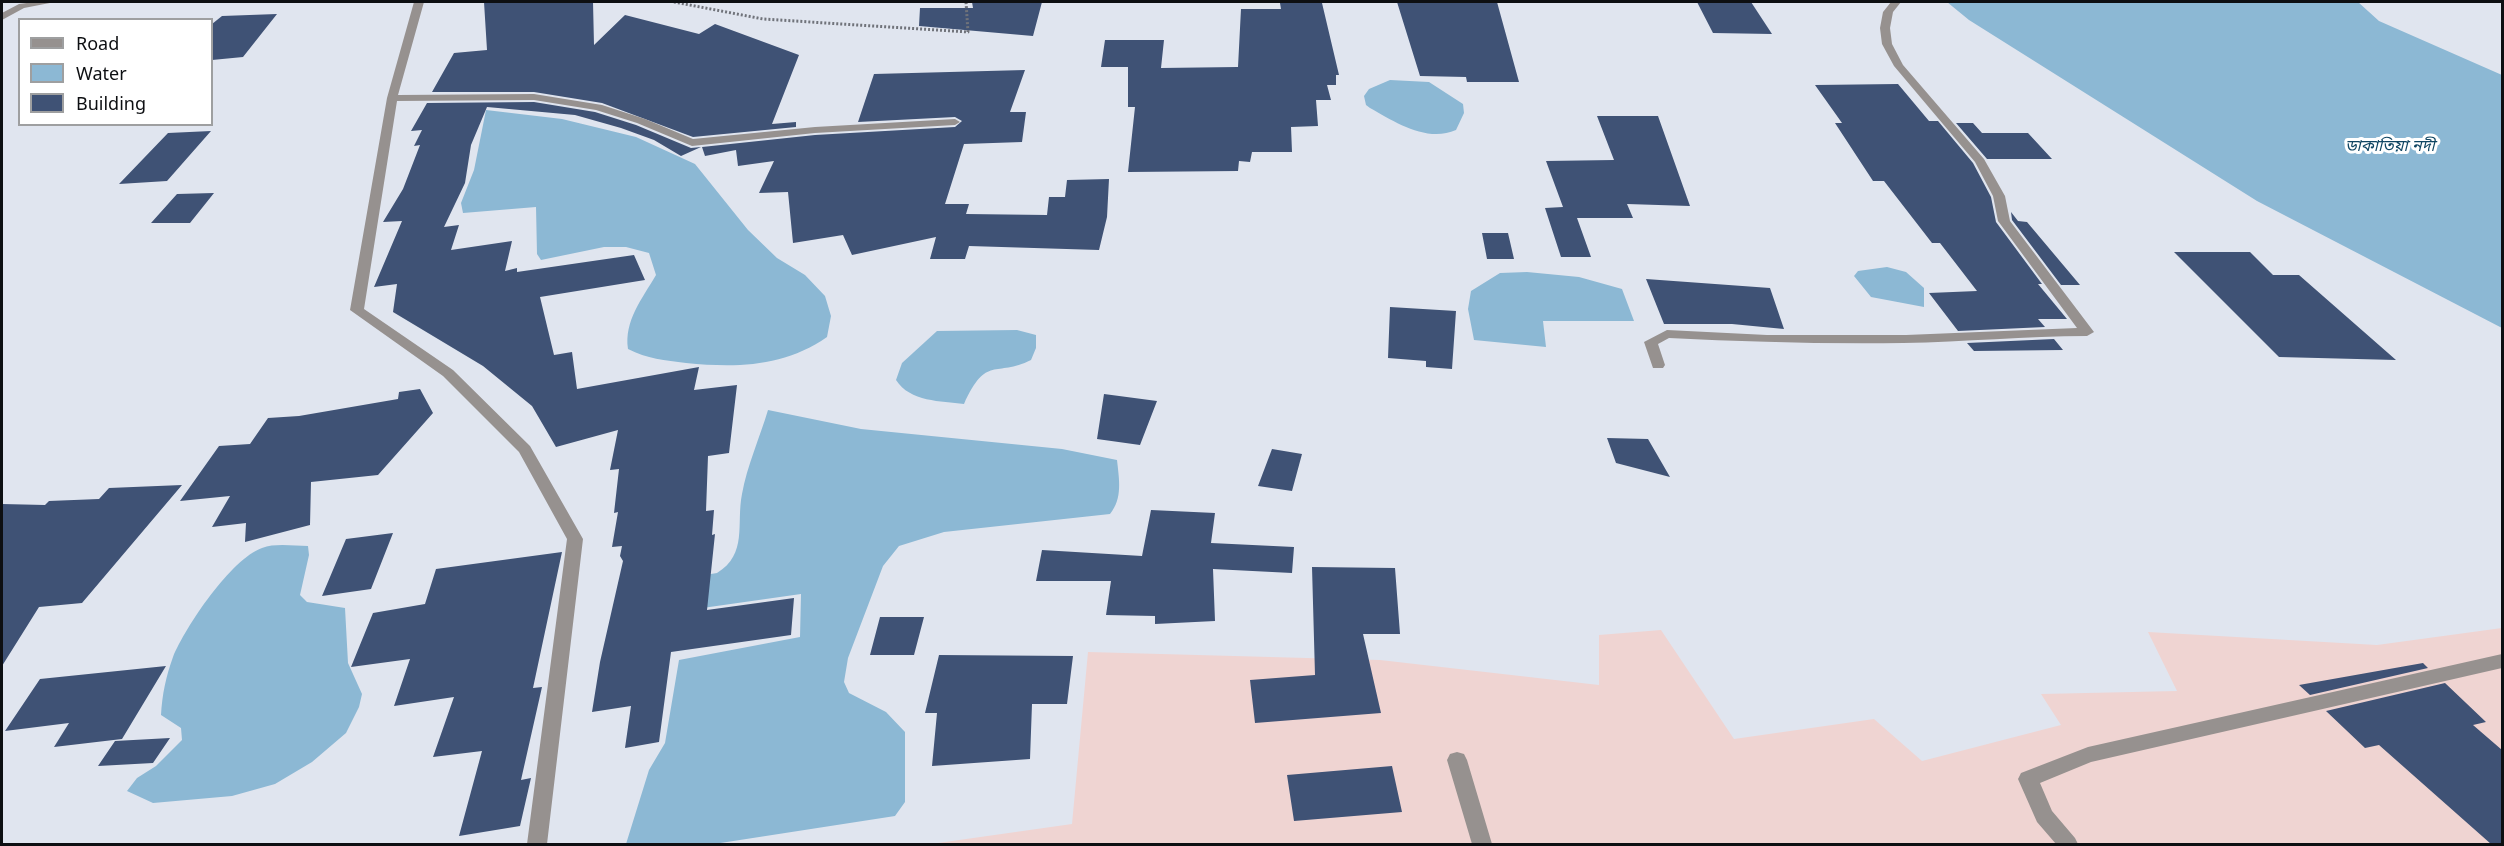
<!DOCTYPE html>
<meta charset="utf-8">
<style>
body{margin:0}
#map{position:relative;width:2504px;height:846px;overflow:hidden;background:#e0e5ef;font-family:"Noto Sans",sans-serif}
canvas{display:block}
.frame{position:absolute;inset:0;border:3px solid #0d0f12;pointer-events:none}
.legend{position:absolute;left:18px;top:18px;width:195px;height:108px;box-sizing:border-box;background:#fff;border:2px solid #9e9fa0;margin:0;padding:8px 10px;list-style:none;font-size:18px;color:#0d0f12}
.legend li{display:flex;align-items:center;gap:12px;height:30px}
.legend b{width:30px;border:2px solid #9e9fa0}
</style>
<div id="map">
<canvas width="2504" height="846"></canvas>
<div class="frame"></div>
<ul class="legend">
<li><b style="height:8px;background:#96918f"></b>Road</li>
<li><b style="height:16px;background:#8cb8d4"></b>Water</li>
<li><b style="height:16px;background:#3f5275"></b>Building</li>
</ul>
</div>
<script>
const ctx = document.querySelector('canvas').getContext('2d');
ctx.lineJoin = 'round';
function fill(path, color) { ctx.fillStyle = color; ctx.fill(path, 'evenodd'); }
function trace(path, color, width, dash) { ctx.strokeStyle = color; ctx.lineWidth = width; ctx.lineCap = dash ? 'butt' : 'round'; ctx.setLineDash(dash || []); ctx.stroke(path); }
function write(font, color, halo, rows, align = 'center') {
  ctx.font = font + ' "Noto Sans","Noto Sans Bengali",sans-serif'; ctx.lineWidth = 6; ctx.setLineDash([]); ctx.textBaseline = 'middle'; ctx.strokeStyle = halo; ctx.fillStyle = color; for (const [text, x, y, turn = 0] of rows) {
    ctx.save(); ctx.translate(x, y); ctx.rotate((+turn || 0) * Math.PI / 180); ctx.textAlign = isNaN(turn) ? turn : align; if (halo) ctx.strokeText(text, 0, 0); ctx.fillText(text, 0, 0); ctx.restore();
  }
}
fill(new Path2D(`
 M2502,628V844H931L1072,824L1088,652L1380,660L1599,685V635L1661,630L1734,739L1874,719L1922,761L2061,725L2041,694L2177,691L2148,632L2377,645Z`), '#efd4d2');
fill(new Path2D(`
 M1947,2H2358L2379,21L2502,75V328L2257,201L1969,20Z
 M1390,80L1429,82L1463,104L1464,113L1456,130C1427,143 1395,122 1370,108L1366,105L1364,96L1369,89Z
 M486,110L562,119L636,137L695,164L748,230L777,258L805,275L825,296L831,316L827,337C784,367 737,368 686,363C665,360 647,359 628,349C624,321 642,299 656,275L649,253L626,247H604L541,260L537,254L536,207L463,213L461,203L474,170Z
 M1887,267L1906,272L1924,288V307L1871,297L1854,276L1858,271Z
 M1527,272L1579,277L1622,289L1634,321H1543L1546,347L1474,340L1468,309L1471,291L1500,273Z
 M1017,330L1036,335V348L1031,360C995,378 987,354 964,404C941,401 910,402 896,380L902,363L937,331Z
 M768,410L861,429L1062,449L1117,460C1119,479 1123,498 1110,514L944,532L899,546L883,566L848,658L844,682L849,693L886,712L905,732V802L895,816L714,844H626L649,770L665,743L679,660L800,637L801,594L618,620L625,588L717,573C748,554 736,524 742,494C747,466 760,437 768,410Z
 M308,546L309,555L300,595L307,602L345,608L348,663L362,694L359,707L346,733L312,762L275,784L232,796L153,803L127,791L137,778L156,766L182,740L181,728L161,715C162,695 166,676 173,657C186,626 231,559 262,548C275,543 294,546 308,546Z`), '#8cb8d4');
fill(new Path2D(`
 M484,2H593L594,45L625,15L699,34L715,24L799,55L772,124L796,122V127L693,137L602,103L534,92H432L454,53L487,50Z
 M972,2H1042L1033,36L919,26L920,8H973Z
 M1397,2H1497L1519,82H1467L1466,77L1420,76Z
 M1697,2H1751L1772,34L1713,33Z
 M1280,3H1322L1339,75H1336V85H1327L1331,100H1316L1318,126L1291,127L1292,152H1252L1250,162L1239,161L1238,171L1128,172L1135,107H1128V67H1101L1105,40H1164L1161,68L1238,67L1241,9H1281Z
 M277,14L243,57L212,60V24L222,16Z
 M1025,70L1010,112H1026L1022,142L964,144L945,204H969L966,214L1047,215L1049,197H1065L1067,180L1109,179L1107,217L1099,250L969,246L965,259H930L936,237L852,255L843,235L793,243L788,192L759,193L774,161L738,166L736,150L705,156L702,147L815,135L955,127L962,121L955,117L858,122L874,74Z
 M1898,84L1929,121H1938L1973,163L1991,197L1996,222L2042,284H2038L2067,319H2038L2045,327L1958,331L1929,293L1977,291L1940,243H1932L1884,181H1873L1835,123H1842L1815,85Z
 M534,102L595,112L636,125L691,148L701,147L681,156L654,140L621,128L575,115L487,107L471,145L465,183L444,227L459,225L451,250L512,241L505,271L517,268V272L634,255L645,280L540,297L554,355L572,352L577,389L699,367L694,390L737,385L729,453L708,456L706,511L714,510L712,535L715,534L707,610L794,598L791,635L671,652L659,742L625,748L631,706L592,712L600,662L623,561L620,556L622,546L612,547L618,512L614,513L619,469L610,470L618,430L556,447L532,406L483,366L393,312L397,284L374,287L402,221L383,222L403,189L420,145L414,146L422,130L411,131L427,103Z
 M1597,116H1658L1690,206L1627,204L1633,218H1577L1591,257H1561L1545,208L1563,207L1546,161L1614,160Z
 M1956,123H1973L1982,133H2028L2052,159H1987Z
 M211,131L167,181L119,184L168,133Z
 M214,193L190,223H151L177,194Z
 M2011,212L2018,221L2027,222L2080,285H2061L2012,220Z
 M1482,233H1508L1514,259H1487Z
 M2174,252H2250L2273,275H2299L2396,360L2279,357Z
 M1646,279L1770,288L1784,329L1732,324H1664Z
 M1390,307L1456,311L1452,369L1426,367V361L1388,358Z
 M2054,339L2063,350L1974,351L1967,343Z
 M420,389L433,413L378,475L311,482L310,525L245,542L246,523L212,527L230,496L180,501L219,446L250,444L268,418L299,416L398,399L399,392Z
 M1104,394L1157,401L1140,445L1097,439Z
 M1607,438L1648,439L1670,477L1616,463Z
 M1272,449L1302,454L1292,491L1258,486Z
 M182,485L82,603L39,607L2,666V504L45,505L49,501L99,499L109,488Z
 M1151,510L1215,513L1211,543L1294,547L1292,573L1213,569L1215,621L1155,624V616L1106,615L1111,581H1036L1042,550L1142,556Z
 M393,533L371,589L322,596L346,539Z
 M562,552L533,688L542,687L521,780L531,778L520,826L459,836L482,751L433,757L454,697L394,706L410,659L351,667L373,613L425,604L436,569Z
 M1312,567L1395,568L1400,634H1363L1381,713L1255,723L1250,680L1315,675Z
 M880,617H924L914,655H870Z
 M939,655L1073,656L1067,704H1032L1030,759L932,766L937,713H925Z
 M2423,663L2428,668L2310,695L2299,685Z
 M166,666L122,739L54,747L69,723L5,731L40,679Z
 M2445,683L2486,722L2473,725L2502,750V844H2491L2379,745L2365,748L2326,711Z
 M170,738L153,763L98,766L115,741Z
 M1392,766L1402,812L1294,821L1287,775Z`), '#3f5275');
trace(new Path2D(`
 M674,2L763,19L968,32L966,2`), '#70737a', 3, [2, 2]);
fill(new Path2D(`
 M34,2H55L24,8L2,20V13L19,4Z
 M414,2H424L398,95L534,94L602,105L645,119L693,139L815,127L955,119L960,122L955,125L815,133L692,146L637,123L596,110L534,100L397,101L364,309L453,370L530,446L583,539L547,844H527L567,539L519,452L443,376L350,310L387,98Z
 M1891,2H1901L1893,12L1890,28L1892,44L1903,65L1984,159L2005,196L2010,221L2094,332L2087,336C2026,336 1965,342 1903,343C1825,344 1747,342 1669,338L1658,344L1665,365L1663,368H1653L1644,342L1667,330L1767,335H1906L2077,328L1998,221L1993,196L1975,162L1894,66L1882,44L1880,28L1883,12Z
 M2502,654V668L2091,762L2040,783L2052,811L2075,838L2078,844H2056L2037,822L2018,779L2021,773L2088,747Z
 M1457,752L1464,754L1467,760L1492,844H1472L1447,760L1450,754Z`), '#96918f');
write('italic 16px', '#0f4562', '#fff', [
 ["ডাকাতিয়া নদী",2390,146]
]);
</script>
